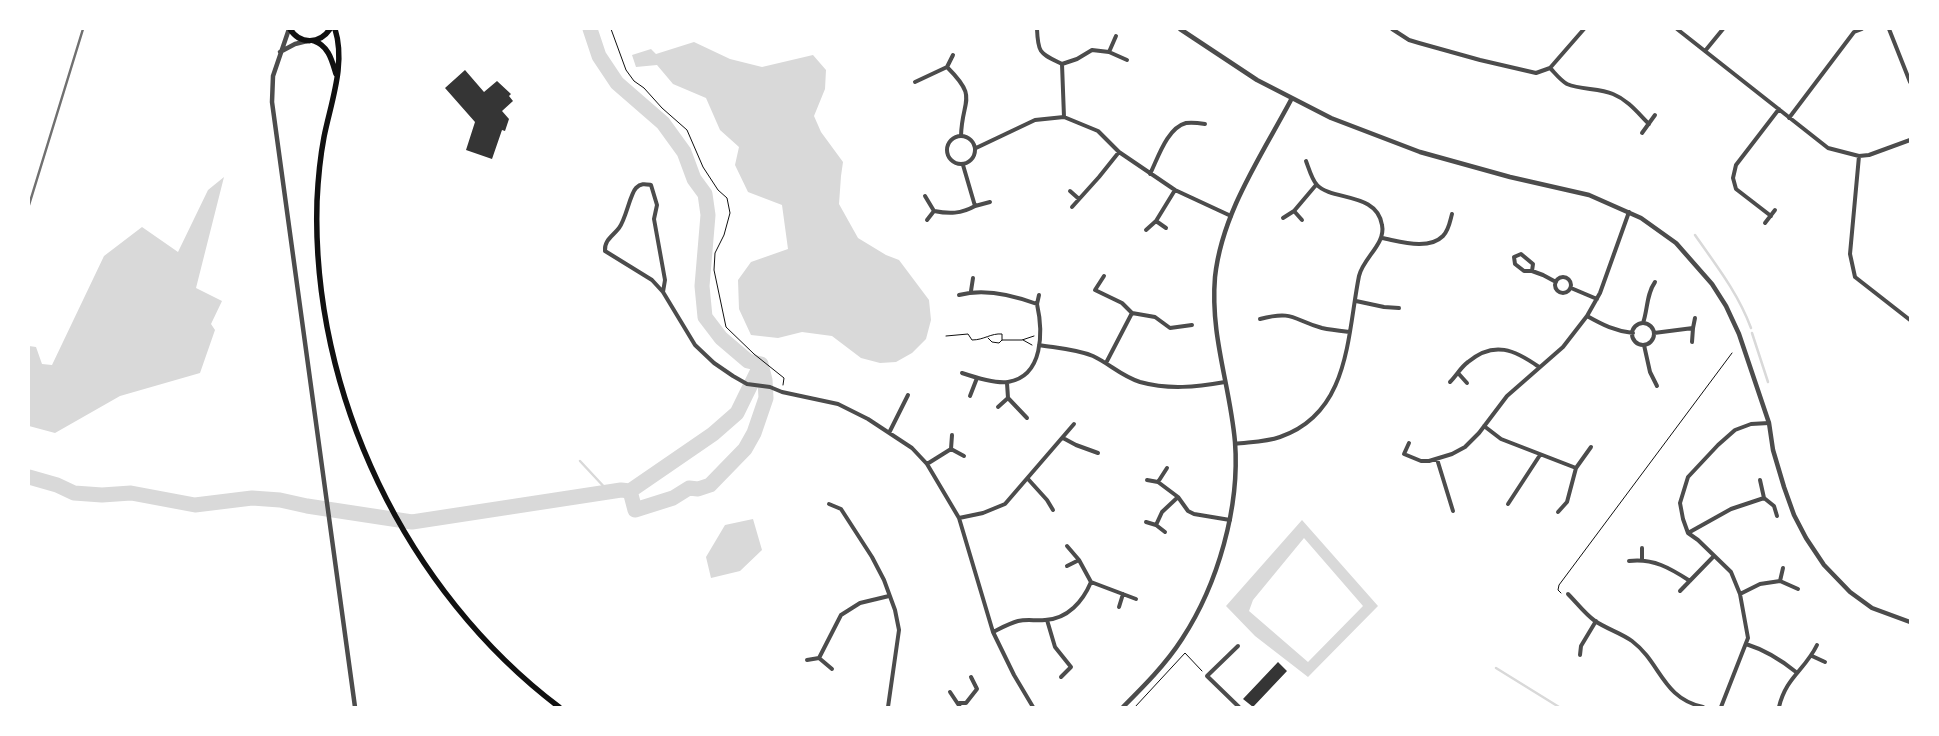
<!DOCTYPE html>
<style>
body{margin:0}
#map{position:relative;width:1939px;height:736px;overflow:hidden;background:#fff;font-family:"Exo 2",sans-serif}
canvas{display:block}
.frame{position:absolute;inset:0;border:30px solid #fff;pointer-events:none}
</style>
<div id="map">
<canvas width="1939" height="736"></canvas>
<div class="frame"></div>
</div>
<script>
const ctx = document.querySelector('canvas').getContext('2d');
ctx.lineJoin = 'round';
function fill(path, color) { ctx.fillStyle = color; ctx.fill(path, 'evenodd'); }
function trace(path, color, width, dash) { ctx.strokeStyle = color; ctx.lineWidth = width; ctx.lineCap = dash ? 'butt' : 'round'; ctx.setLineDash(dash || []); ctx.stroke(path); }
fill(new Path2D(`
 M694,42L730,59L762,67L813,55L826,70L825,89L814,116L821,132L843,162L841,176L839,204L858,238L886,255L899,260L929,300L931,320L926,339L912,353L896,362L880,363L861,358L832,336L802,332L778,338L751,335L739,309L738,280L751,262L788,249L782,205L748,192L735,165L739,147L720,130L706,98L673,84L657,65L636,67L632,55L651,49L656,54Z
 M224,177L196,288L222,301L211,324L215,330L200,373L120,396L55,433L29,426V346L36,347L42,364L52,365L104,256L142,227L178,252L208,190Z
 M753,519L762,550L740,571L711,578L706,557L725,525Z
 M1302,520L1378,606L1308,677L1255,636L1226,606ZM1304,538L1363,606L1308,662L1249,611L1253,600Z`), '#d9d9d9');
trace(new Path2D(`
 M1695,235C1716,265 1738,293 1751,328
 M1752,333L1768,382
 M580,461L608,491L621,490
 M1496,668L1559,707`), '#d9d9d9', 2.5);
trace(new Path2D(`
 M29,477L57,485L74,493L102,495L131,493L195,505L252,498L280,500L307,506L412,522L621,490L630,491L635,510L673,498L689,488L698,489L710,485L745,449L754,433L766,398L765,380L761,364L748,361L721,338L705,317L702,286L708,215L705,194L694,179L684,152L663,123L617,83L599,56L590,29
 M630,491L713,434L737,413L761,364`), '#d9d9d9', 15);
fill(new Path2D(`
 M465,70L484,92L497,81L511,94L509,96L513,101L502,111L509,119L505,131L502,130L492,159L466,150L475,122L445,88Z
 M1278,662L1287,671L1253,707L1243,699Z`), '#353535');
trace(new Path2D(`
 M611,29L626,70L634,81L644,88L662,108L687,130L703,167L718,190L727,198L730,213L724,235L715,253L714,270L726,327L754,354L784,378L783,385
 M946,336L968,334L972,340C984,340 991,333 1002,334V340
 M988,338L992,342L999,343L1002,340H1022L1034,336
 M1023,340L1032,345
 M1561,593L1558,590L1559,585L1732,353
 M1135,707L1185,653L1202,671`), '#111', 1);
trace(new Path2D(`
 M1037,29C1038,54 1040,53 1062,64L1064,117
 M1392,29L1409,40L1419,43L1480,60L1536,73L1550,68L1584,29
 M1677,29L1828,148L1859,156L1869,155L1910,140
 M1889,29L1910,82
 M1705,51L1723,29
 M1109,52L1116,36
 M1062,64L1077,59L1092,50L1109,52L1127,60
 M947,67L953,55
 M1550,68C1555,73 1560,80 1567,84C1581,90 1599,88 1613,94C1628,100 1638,113 1649,124
 M915,82L947,67C979,99 962,98 961,136
 M1789,118L1854,32L1862,29
 M1642,133L1655,115
 M947 150a14 14 0 1 1 28 0a14 14 0 1 1-28 0Z
 M976,148L1035,120L1064,117L1098,131L1119,152L1175,190L1231,216
 M1859,156L1850,254L1855,277L1910,320
 M1150,174C1158,158 1167,128 1186,123C1192,122 1199,123 1205,124
 M1070,191L1079,199
 M925,196L934,211C949,214 961,214 975,206L963,165
 M975,206L990,202
 M1072,207L1099,177L1119,152
 M1294,211L1302,220
 M1771,216L1736,189L1733,178L1736,165L1779,109
 M1283,218L1294,211L1316,185
 M927,220L934,211
 M1156,221L1166,228
 M1765,223L1775,210
 M1146,230L1156,221L1175,190
 M1382,238C1399,241 1428,251 1443,236C1449,230 1450,221 1452,214
 M1532,271L1533,264L1521,254L1514,257L1515,264L1524,271H1532L1543,275L1556,282
 M1104,276L1095,290L1122,303L1132,313L1155,317L1170,328L1192,325
 M1555 285a8 8 0 1 1 16 0a8 8 0 1 1-16 0Z
 M1571,288L1597,299
 M971,291L973,278
 M663,292L665,280L654,219L657,205L651,185C645,184 641,183 636,188C630,194 626,219 619,228C613,236 604,240 605,251L652,280L663,292L695,345L714,363L733,376L747,384L770,387L782,392L838,404L868,419L912,448L927,464L959,518L993,632L1014,675L1033,707
 M959,295C984,288 1013,295 1037,304C1043,331 1044,376 1008,382C996,384 974,377 962,373
 M1356,301L1384,307L1399,308
 M1037,304L1039,295
 M1587,316C1603,325 1615,331 1633,333
 M1260,319C1294,310 1293,320 1322,328C1331,330 1341,331 1350,332
 M1643,323C1648,309 1646,295 1655,282
 M1632 334a11 11 0 1 1 22 0a11 11 0 1 1-22 0Z
 M1693,328L1695,318
 M1654,333L1693,328L1692,342
 M1039,345C1057,348 1076,349 1093,356C1110,364 1121,376 1140,382C1169,390 1196,387 1225,382
 M1644,345L1650,372L1657,386
 M1106,363L1132,313
 M1458,373L1467,383
 M1450,382C1456,376 1461,367 1468,362C1494,340 1515,350 1539,367
 M1007,383L1008,398L1027,418
 M970,396L977,378
 M998,407L1008,398
 M1484,426L1501,439L1576,468
 M889,433L908,395
 M952,435L951,449L964,456
 M1063,438L1076,445L1098,453
 M1409,443L1404,454L1421,461H1429L1452,454L1465,447L1479,433L1507,396L1563,347L1587,316L1600,293L1629,212
 M1235,444C1250,442 1266,442 1280,437C1350,413 1347,336 1359,276C1363,258 1386,244 1382,225C1377,192 1332,201 1317,185C1312,180 1309,169 1306,161
 M1437,459L1453,511
 M927,464L951,449
 M1028,479L1047,500L1053,510
 M1147,480L1158,482L1178,497L1188,511L1194,514L1230,520
 M1760,480L1764,498L1774,506L1777,516
 M1158,482L1167,468
 M829,504L841,509L872,557L884,580L895,610L899,630L888,707
 M1508,504L1540,455
 M1558,512L1567,502L1576,468L1591,447
 M959,518L983,513L1005,504L1074,424
 M1146,522L1156,525L1165,532
 M1156,525L1162,512L1178,497
 M1688,533L1731,509L1764,498
 M1067,546L1079,560L1091,582L1136,599
 M1642,559V548
 M1629,561C1653,558 1670,568 1690,581
 M1067,566L1079,560
 M1780,581L1783,568
 M1680,591L1714,556
 M1568,594C1577,603 1585,614 1595,621C1607,629 1621,633 1632,641C1661,663 1662,698 1703,707
 M1740,594L1760,584L1780,581L1798,589
 M1119,607L1123,594
 M1047,620L1055,647L1071,667L1061,677
 M993,632C1001,628 1010,623 1018,621C1027,619 1036,621 1045,620C1068,619 1083,601 1091,582
 M1746,644C1765,650 1780,659 1796,672
 M1238,646L1207,676L1239,707
 M1580,655L1581,646L1596,621
 M1812,656L1825,662
 M819,658L841,615L860,603L889,596
 M807,660L819,658L832,669
 M950,692L960,707
 M959,703H966L977,689L971,677
 M1721,707L1748,638L1740,594L1731,572L1698,540L1688,533L1683,519L1680,503L1688,477L1718,445L1735,430L1751,424L1769,423
 M1779,707C1786,677 1805,670 1817,645`), '#4c4c4c', 4);
trace(new Path2D(`
 M289,29L273,76L272,102L355,707
 M1180,29L1257,80L1331,118L1420,152L1510,177L1589,195L1641,218L1676,243L1712,284L1726,306L1739,334L1769,423L1773,450L1784,487L1794,515L1806,538L1824,565L1850,592L1872,608L1910,622
 M280,52L295,44L307,41
 M1123,707C1144,686 1166,664 1182,639C1218,584 1240,507 1235,442C1230,385 1210,336 1215,277C1222,212 1262,155 1292,98`), '#4c4c4c', 4.5);
trace(new Path2D(`
 M290,29C300,45 320,44 330,29
 M335,29C346,64 331,102 324,137C320,158 318,180 317,201C311,394 406,591 559,707
 M314,41C329,46 332,61 336,74`), '#111', 5.5);
trace(new Path2D(`
 M29,205L83,29`), '#707070', 2.5);
</script>
